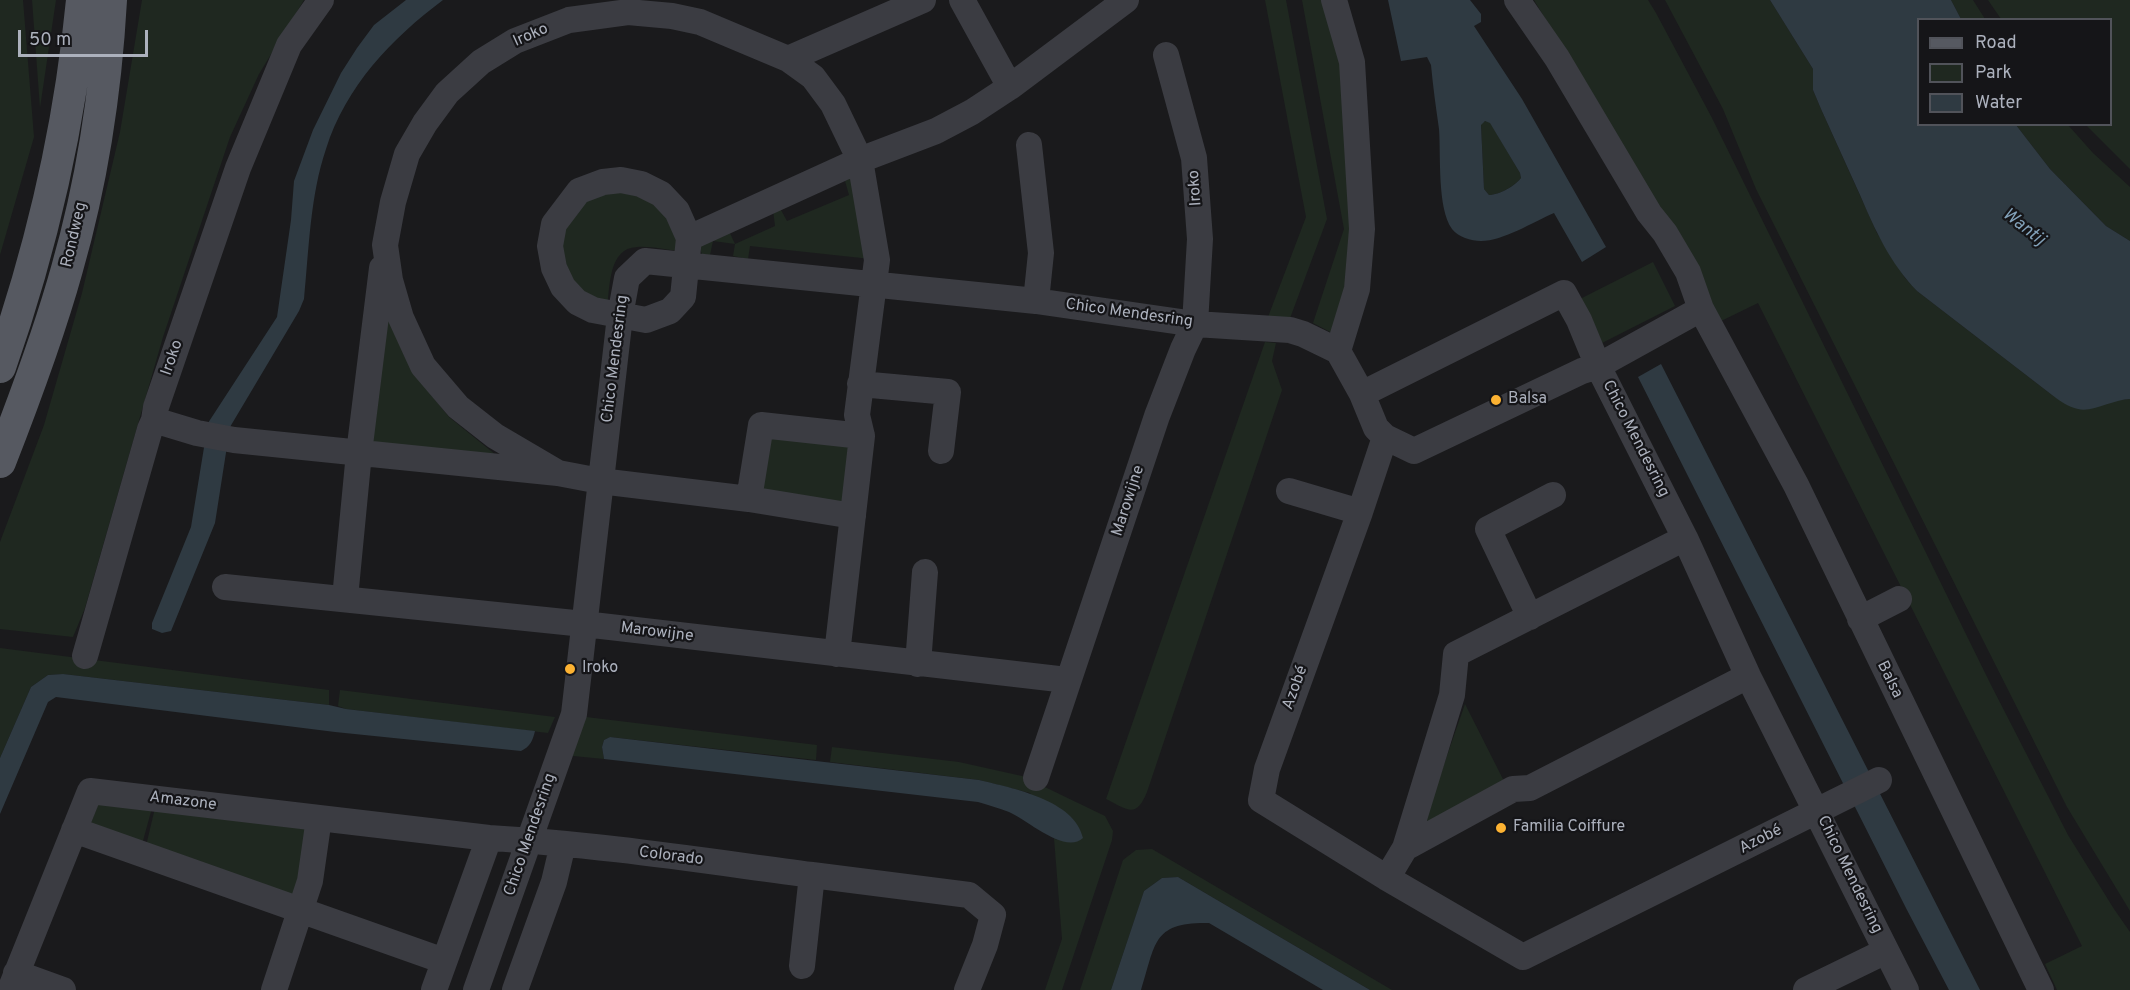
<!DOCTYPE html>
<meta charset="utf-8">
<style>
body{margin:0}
#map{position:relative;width:2130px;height:990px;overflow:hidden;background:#1a1a1c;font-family:Overpass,sans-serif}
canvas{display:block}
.legend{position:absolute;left:1917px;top:18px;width:195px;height:108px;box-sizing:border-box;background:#151518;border:2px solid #51535a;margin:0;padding:8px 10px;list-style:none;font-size:18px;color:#acb1bd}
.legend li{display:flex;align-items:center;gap:12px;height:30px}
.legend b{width:30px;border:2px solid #51535a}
.scale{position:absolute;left:18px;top:30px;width:130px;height:27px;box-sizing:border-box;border:3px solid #acb1bd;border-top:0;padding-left:8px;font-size:18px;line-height:21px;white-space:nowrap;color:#acb1bd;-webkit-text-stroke:4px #151518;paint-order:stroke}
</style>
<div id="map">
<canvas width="2130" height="990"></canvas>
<ul class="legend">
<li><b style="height:8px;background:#565961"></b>Road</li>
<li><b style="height:16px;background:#1f2820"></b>Park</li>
<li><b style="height:16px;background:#2f3a42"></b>Water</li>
</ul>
<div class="scale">50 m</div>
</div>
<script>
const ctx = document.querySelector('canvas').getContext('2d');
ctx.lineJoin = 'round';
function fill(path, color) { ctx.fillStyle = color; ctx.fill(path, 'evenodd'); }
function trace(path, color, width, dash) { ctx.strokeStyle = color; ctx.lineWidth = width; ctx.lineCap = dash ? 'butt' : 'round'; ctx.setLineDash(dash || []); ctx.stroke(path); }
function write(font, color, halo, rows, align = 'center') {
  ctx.font = font + ' Overpass,sans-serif'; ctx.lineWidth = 4.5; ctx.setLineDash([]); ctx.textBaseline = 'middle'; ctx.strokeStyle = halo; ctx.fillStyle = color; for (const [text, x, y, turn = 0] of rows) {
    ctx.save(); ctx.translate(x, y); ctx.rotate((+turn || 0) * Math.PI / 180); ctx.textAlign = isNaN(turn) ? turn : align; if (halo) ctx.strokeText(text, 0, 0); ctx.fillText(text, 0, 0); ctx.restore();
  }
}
fill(new Path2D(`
 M0,0H23L34,137L0,255Z
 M32,0H56L40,108Z
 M142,0H304L259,74L230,137L163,337L85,608L73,637L0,629V542L44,425L82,293L120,132Z
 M1265,0H1286L1327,219L1289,321L1268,317L1306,217Z
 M1302,0H1328L1349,110L1355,227L1336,335L1313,323L1344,229Z
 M1534,0H1648L1656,13L1712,118L1991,685L2068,835L2114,909L2130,932V990H2057L2045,964L2082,946L1758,303L1717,323L1661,212Z
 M1665,0H1770L1813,69V90L1821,109L1877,233L1905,278L1917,291L2052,395C2093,422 2090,400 2130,399V911L2067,807L1756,189L1723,109Z
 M1951,0H1973L1985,19H1961Z
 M1988,0H2130V169L2086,125L2110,124V20L2001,19Z
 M1487,121L1490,122L1520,173L1521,178C1515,186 1499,195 1489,195L1484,189L1481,124L1483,122Z
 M2016,125H2068L2093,153L2130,187V241L2106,226L2050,169Z
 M852,177L871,259L750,246L748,259L733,256L735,244L713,241L710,255L702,254L699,247L728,229L735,244L775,226L773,210L777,208L781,210L787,221L849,195L845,181Z
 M626,190L644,195L669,215L680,251C666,250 651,246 637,247C608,248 610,288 607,309L579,295L558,247L565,222L582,202L600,193Z
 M1653,262L1675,306L1602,343L1580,299Z
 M385,312L421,382L449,417L501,459L379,450L371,440Z
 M1265,342L1276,343L1272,361L1282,390L1147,792C1136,819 1128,810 1106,799Z
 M766,435L850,443L844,503L758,494Z
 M0,648L329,690V705L63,674L48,675L31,687L0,758Z
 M340,690L555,717L548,733L346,709L338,706Z
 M1465,704L1509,791L1421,830Z
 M578,716L817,745L816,760L610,737L604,740L602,747L604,759L563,755Z
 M832,747L959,762L1022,776L1105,816L1113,831L1112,840L1062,990H1045L1062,939L1054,838L1057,840L1030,793L979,780L830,762Z
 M99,802L152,808L141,848L91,823Z
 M155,808L310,825L295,906L145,850Z
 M1152,849L1392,990H1370L1178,877L1162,878L1144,891L1111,990H1080L1123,860L1136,850Z`), '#1f2820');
fill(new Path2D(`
 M406,0H443C391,39 346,86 326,149C310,196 309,250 304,299L299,311L230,427L215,523L171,631L162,633L152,629V623L191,527L208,423L277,317L291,220L294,181L313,130L341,73L357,48L374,25Z
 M1388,0H1470L1481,14V22L1474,26L1522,99L1606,247L1582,262L1554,213C1533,222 1503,241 1481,241C1471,241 1458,237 1452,229C1437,208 1441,156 1439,129C1436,108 1433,87 1431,65L1427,57L1401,61ZM1485,121L1490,123L1520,173L1521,178C1515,186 1499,195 1489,195L1484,189L1481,125Z
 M1770,0H1951L1961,19L1918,20V124L2016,125L2050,169L2106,226L2130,241V399C2114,399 2092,413 2078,409C2068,407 2060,401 2052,395L1917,291C1890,263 1875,230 1860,195C1847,166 1834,138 1821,109L1813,90V69Z
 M1661,364L1980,990H1949L1907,910L1638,377Z
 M63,674L329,705L346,709L535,731C533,740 530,747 521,751L335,732L56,697L48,702L0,814V758L31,687L48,675Z
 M610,737L979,780C1012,788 1075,800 1083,838C1065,855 1028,820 1009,812C999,808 988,805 978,802L604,759L602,747L604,740Z
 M1178,877L1370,990H1323L1209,923C1152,922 1156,943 1141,990H1111L1144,891L1162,878Z`), '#2f3a42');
trace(new Path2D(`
 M962,0L1010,87
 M1334,0L1352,62L1362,229L1357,289L1338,351
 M1517,0L1557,58L1649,213L1665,233L1688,272L1701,309L1796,485L2041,990
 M788,59L923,0
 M1029,145L1041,253L1036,301
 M621,180L641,184L661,194L677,211L689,238L683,297L670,311L646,320L593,310L577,302L563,287L554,268L550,246L554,224L579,191L603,182Z
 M689,238L860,160L936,131L972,112L1010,87L1126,0
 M860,384L948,392L941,451
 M1362,394L1564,293L1579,320L1598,366L1701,309
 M154,420L197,433L234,440L558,473L600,481L749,499L853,516
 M1385,437L1360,512L1267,769L1261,800L1387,878L1523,957L1879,780
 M558,473L495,436L458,407L423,366L401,318L390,280L385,245L393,202L407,154L425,123L447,93L481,62L515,41L569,20L628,12L672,16L700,22L788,59L813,77L833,104L860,160L877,260L857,415L862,436L837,654
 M1289,491L1360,512
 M749,499L761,425L862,436
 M225,587L584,624L1067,680
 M345,598L359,453L382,268
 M1530,617L1488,529L1553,495
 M1860,619L1899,599
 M85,656L150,429L154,420L156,407L238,168L289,45L321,0
 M918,664L925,572
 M1036,778L1157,416L1183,349L1195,324L1200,239L1194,158L1166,55
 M74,830L444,961
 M1405,848L1513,789L1530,788L1748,676
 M1387,878L1405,848L1452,695L1456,654L1685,538
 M802,966L812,875L969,895L993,915L985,945L967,990
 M16,973L63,990
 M10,990L90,791L489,838C597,844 705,861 812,875
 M274,990L310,881L319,818
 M434,990L489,838
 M476,990L574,714L620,316L627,278L645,261L1036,301L1195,324L1290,330L1303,334L1338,351L1362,394L1376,428L1385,437L1414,451L1582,371L1598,366L1685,538L1748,676L1906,990
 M515,990L554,882L563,844
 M1806,990L1886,951`), '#3b3c42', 26);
trace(new Path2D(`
 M0,367C42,247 70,126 82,0
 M0,462C25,398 49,334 67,269C92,182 106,90 111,0`), '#565961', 32);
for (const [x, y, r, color] of [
 [1496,400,6,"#fcb232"],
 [570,669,6,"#fcb232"],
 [1501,828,6,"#fcb232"]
]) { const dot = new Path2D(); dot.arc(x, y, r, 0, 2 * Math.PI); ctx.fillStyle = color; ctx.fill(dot); trace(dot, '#151518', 2); }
write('16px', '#acb1bd', '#151518', [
 ["Iroko",531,36,-24],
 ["Iroko",1196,188,-94],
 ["Rondweg",75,235,-77],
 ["Chico Mendesring",1129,314,8],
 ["Iroko",173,358,-71],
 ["Chico Mendesring",616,359,-83],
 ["Chico Mendesring",1635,439,63],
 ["Marowijne",1129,501,-72],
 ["Marowijne",657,633,7],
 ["Balsa",1889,680,64],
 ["Azobé",1296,688,-70],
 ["Amazone",183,802,7],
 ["Chico Mendesring",531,835,-71],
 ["Azobé",1761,840,-27],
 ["Colorado",671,857,7],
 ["Chico Mendesring",1849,875,64]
]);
write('16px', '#acb1bd', '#151518', [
 ["Balsa",1508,400],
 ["Iroko",582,669],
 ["Familia Coiffure",1513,828]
], 'left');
write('italic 18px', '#82a1b9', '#151518', [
 ["Wantij",2023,228,38]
]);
</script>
